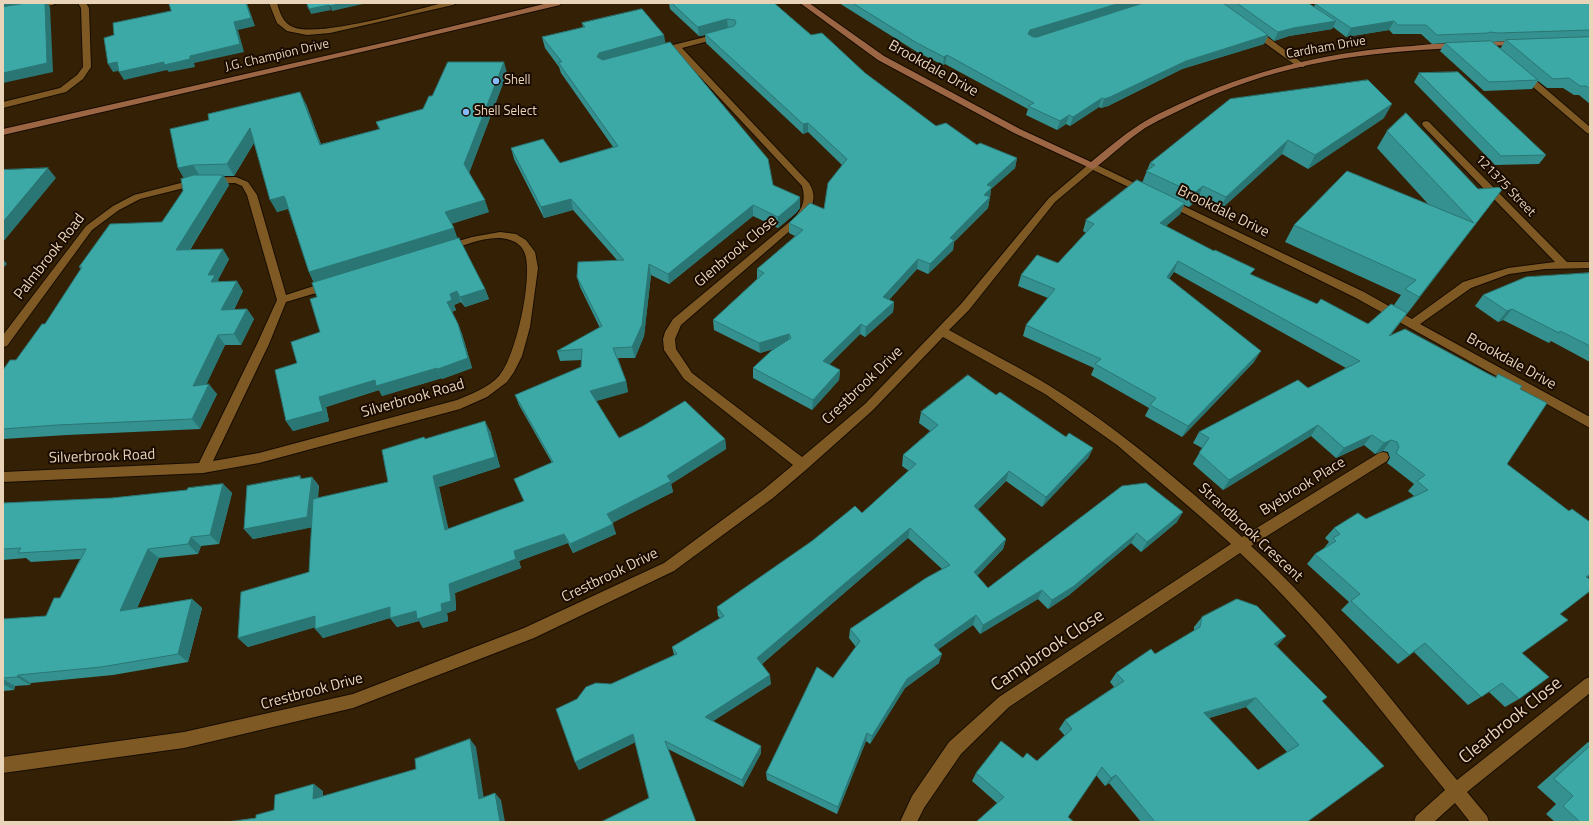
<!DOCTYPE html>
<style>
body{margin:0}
#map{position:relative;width:1593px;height:825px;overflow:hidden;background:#342105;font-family:"Titillium Web",sans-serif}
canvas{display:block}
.frame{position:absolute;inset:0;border:4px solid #e9d4ba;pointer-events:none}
</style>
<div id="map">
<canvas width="1593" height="825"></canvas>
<div class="frame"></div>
</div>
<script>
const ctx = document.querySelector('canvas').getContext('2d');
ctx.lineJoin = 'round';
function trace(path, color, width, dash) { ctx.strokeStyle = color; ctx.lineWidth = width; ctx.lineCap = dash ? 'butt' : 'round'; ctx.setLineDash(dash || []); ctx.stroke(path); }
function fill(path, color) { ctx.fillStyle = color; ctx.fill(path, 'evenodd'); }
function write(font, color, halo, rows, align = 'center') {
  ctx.font = font + ' "Titillium Web",sans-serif'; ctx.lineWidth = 4; ctx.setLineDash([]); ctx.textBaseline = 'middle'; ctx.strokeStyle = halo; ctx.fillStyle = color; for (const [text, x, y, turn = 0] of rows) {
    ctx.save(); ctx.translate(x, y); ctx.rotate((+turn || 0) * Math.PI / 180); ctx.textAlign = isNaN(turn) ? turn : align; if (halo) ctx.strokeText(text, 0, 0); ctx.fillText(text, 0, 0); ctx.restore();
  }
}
const street = new Path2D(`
 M42,3H57L53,5L3,15V11Z
 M78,3H86L89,8L91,67L83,79L66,92L3,108V102L60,88L77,75L83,67L81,8Z
 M269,3H277C280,13 283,23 293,27C317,38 414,10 443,3H457L453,5L330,33L307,35L287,31L277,23Z
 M1251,29H1257L1305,65L1304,67H1298L1251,33Z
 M721,33H724V37L682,48L809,183C819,199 811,211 799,223L681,325L675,339L676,349L692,373L802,457L865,404L961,304L1049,198L1089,164H1095L1149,190L1151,192L1149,194H1143L1093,170L1055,202L969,310L949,330C984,350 1020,367 1053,388C1121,430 1183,484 1242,537L1379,453L1383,452L1387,453L1389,457L1387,461L1251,546C1328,615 1391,700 1457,780L1585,679L1590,677V693L1467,792L1487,816L1489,822H1470L1455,803L1434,822H1414L1416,816L1445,790C1379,709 1317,624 1240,553L1009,707L961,754L924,808L917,822H900L912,796L949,742L999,697L1231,544L1202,518L1117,445L1045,394L943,337L873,410L807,469L773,498L674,571L534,638L353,708L184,748L3,773V757L184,732L353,694L524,628L664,563L763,490L793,465L684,379L664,350L663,339L665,332L673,319L793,219C803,208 806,200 802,186L675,50L671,51L667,49L673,45Z
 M1520,72H1526L1590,127V134L1587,133L1520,76Z
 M1426,121L1429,122L1567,262H1590V268L1545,269L1509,274L1471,288L1420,324L1590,417V428L1356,298L1165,204L1163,202L1165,200H1171L1364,292L1412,319L1463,282L1508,268L1555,262L1423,126L1422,124L1423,122Z
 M236,177L248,182L257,195L286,295L329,281L333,282L334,285L333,288L286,302L269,344L213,461L259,453L457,400C471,394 488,388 499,376C516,357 533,278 525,254C523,247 517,242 510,240C490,233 465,246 445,251L440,248L441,246L472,237L500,232L516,234L526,240L535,252L538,268L530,327L522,356L514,372L507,382L487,397L460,409L259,463L203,473L3,482V472L199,463L257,344L277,300L247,195L242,186L235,183L200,184L140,199L119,210L92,230L7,346L3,347V335L86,226L113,206L134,195L200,178Z`);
const secondary = new Path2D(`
 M548,3H561L560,5L400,43L3,135V129L400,39Z
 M800,3H809L884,56L1020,129L1091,162C1107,149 1122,136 1139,125C1156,114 1175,106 1193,98C1263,67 1336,51 1412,46C1422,45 1457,41 1463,46L1459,48C1364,52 1287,62 1199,101C1181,110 1162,118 1145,128C1127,140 1112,155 1095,168L1092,169L1014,133L878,60Z
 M1519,41L1523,43L1522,45L1479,46L1475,44L1479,42Z`);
trace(street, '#170c01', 2);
trace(secondary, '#170c01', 2);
fill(street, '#7e5924');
fill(secondary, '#9c6644');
fill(new Path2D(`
 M669,3H774L811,35L865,73L936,126L977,145L1017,158L1015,168L991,189L990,197L988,208L954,242L953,250L928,274L917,269L889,300L894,302L893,312L865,337L860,334L829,365L840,370L839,380L812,410L753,378V368L774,349L760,353L714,330L713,320L757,279V269L795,236L789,233V223L824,209L842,165L808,132L803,134L706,43L705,35L699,36L670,9Z
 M839,3H1308L1314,7L1315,4L1590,3V104L1579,95H1574L1563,88H1547L1538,81L1532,89L1484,91L1440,51L1445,43L1432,44L1421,34H1393L1389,30L1346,37L1333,27L1332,29L1289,36L1274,41L1268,36L1264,44L1182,69L1108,106L1101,108L1099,107L1070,126L1066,124L1057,130L1026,115L1028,109L945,64L943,65L917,52ZM1103,16L1037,37H1035ZM1505,41L1500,49L1492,42Z
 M582,23L665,43L773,185L800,208L796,213L778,228L753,216L669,284L651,275L644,336L635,358H618L626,381L628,392L596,401L619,438L725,439L726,449L671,484L673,492L612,523L616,534L573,553L568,543L519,561L521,568L455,593L456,610L447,613L448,621L423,628L419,621L397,627L390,618L323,638L315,627L248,647L238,638L309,572L312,527L253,539L244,529L300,476L302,479L312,477L319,486L318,498L388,482L424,437L425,439L490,431L500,467L439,487L448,529L524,501L514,479L552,463L519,405L515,395L581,367L582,360L560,361L557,351L600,328L580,287L577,277L617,260L573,210L544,218L514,159L511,148L560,163L613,147L561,73L559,67L545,48L542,37L583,27Z
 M507,73L469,173L489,212L451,224L457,239L485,289L489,299L465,307L461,302L454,305L456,310L452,312L458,324L462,334L472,368L442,379V378L382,396L379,390L326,407L329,421L293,431L286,421L297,363L320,332L317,297L314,283L309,272L288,209L277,212L254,143L234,176H224L229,185L190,250L229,259L218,280L219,282L243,291L234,310L247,309L254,319L241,345H225L206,385L217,394L200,429L67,435L3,439V370L16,360L45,324L81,269L79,267L162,222L183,191L184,178L178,168L306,104L321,144L379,129L376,122L423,109L432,96Z
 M1419,73L1546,155L1539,164L1495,165L1414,82Z
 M1384,118L1308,169L1282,154L1219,211L1197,200L1189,207L1184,205L1180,214L1166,226L1252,275L1317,304L1368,324L1394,305L1401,295L1285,242L1294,225L1429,205L1377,148L1387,131L1491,204L1390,336L1496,377L1498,374L1520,389L1507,464L1590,576L1587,577L1560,614L1522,653L1519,699L1505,707L1489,692L1468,705L1414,652L1398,664L1341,610L1349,602L1307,564L1315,554L1325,548H1324L1329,542L1325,538L1334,528L1366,519L1414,496L1408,491L1414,484L1387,463L1390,458L1388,452L1383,451L1375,454L1364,445L1336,458L1311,436L1223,490L1193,464L1202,448L1193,443L1199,432L1308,388L1346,368L1174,272L1169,278L1254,362L1182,437L1145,416L1149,408L1091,375L1094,368L1023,336L1026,325L1048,298L1018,286L1021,275L1058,263L1086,233L1083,231L1086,220L1142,183L1150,163Z
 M1590,273V362L1551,341L1549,343L1503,320L1498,322L1475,306L1483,295Z
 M996,395L1066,437L1093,448L1088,458L1042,507L1006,481L978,509L1006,539L1003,549L977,576L988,588L1122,486L1177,522L1141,552L1131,543L1069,595L1048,609L1038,599L980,634L973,625L938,649L939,663L905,688L870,744L866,741L837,814L767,780L766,773L856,647L849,638L850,629L942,569L908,538L762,664L771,684L713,721L761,753L743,787L668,749L649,798L635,742L579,770L575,762L611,684L674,655L672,647L720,618L718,616L717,607L862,513L909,471L902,466L903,455L930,431L919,423L921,412Z
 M223,484L232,493L219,544L201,546L198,554L159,558L137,608L192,599L202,608L188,662L113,675L31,683L30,685L15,686L14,690L3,691V619L46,616L60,598L80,559L31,562L26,558L3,560V503L112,498L187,490Z
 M1202,617L1277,646L1327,697L1322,701L1307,822H1141L1109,783L1105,786L1096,775L997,803L972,781L976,773L1023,758L1037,761L1065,736L1059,729L1065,720L1114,687L1110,682L1116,673L1155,654L1194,631V627ZM1246,707L1287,752L1258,770L1209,718Z
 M1590,741V822H1555L1546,814L1556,804L1537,787L1587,743Z`), '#34918f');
fill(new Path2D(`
 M3,3H35L3,9Z
 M45,3H47L50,7L53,72L3,83V73Z
 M246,3H247L255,26L238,30L244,52L194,63L195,67L169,72L167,70L124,80L119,72L190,56L234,22Z
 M344,3H367L332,11L330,6Z
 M1120,3H1145L1029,39L1028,34L1030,30Z
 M329,5L331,10L311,14L309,9Z
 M727,19L728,29L705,34V35L699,36L698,27Z
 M1336,21L1332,29L1289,36L1274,41L1278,32L1293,28Z
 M1394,21L1389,30L1346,37L1351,28Z
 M664,35L666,46L601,64L597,57L599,53Z
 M1268,35L1264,44L1182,69L1108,106L1101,108L1104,99L1186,61Z
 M947,55L945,64L943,65L944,57Z
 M117,62L122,70L113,72L108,64Z
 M504,62L507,73L468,176L464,164Z
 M300,92L306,104L325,156L320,145Z
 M1102,98L1099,107L1070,126L1073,117Z
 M1392,104L1384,118L1308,169L1315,155Z
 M1069,115L1066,124L1057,130L1060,121Z
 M808,123V132L803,134V124Z
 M250,128L256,139L234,176L227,164Z
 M1288,140L1282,154L1219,211L1226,197Z
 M1017,158L1015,168L991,189L990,197L982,205L984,195L987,185Z
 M193,165L200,176L185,180L178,168Z
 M48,168L56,178L3,242V222Z
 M223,175L229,185L183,260L176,250Z
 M1203,186L1197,200L1189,207L1194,193Z
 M1504,187L1491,204L1407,314L1419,297Z
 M284,196L290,208L277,212L270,200Z
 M800,197V208L796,213L778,228V217Z
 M990,197L988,208L954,242L953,250L928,274L930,264L950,238Z
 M571,199L573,210L544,218L541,207Z
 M485,200L489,212L450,224L445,212Z
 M1185,203L1180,214L1156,234L1160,223Z
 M753,205V216L669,284L668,274Z
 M454,228L458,240L315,284L309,272Z
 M223,249L229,259L218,280L222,285L211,282L208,275Z
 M3,259L7,264L3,268Z
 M918,259L917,269L882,307L883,297Z
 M1178,261L1174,272L1163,288L1167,277Z
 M649,264L651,275L644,336L635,358L632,347Z
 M237,281L243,291L228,320L221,310Z
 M485,289L489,299L465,307L460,297Z
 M457,291L461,302L454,305L456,310L451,312L447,302L450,294Z
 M894,302L893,312L865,337L866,327Z
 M247,309L254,319L241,345L234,334Z
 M1512,309L1503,320L1498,322L1507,311Z
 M458,324L462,334L472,368L442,379L438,369Z
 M861,324L860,334L822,371L823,361Z
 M789,334V344L760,353L759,343Z
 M218,335L225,345L201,396L193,386Z
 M1261,351L1254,362L1182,437L1188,426Z
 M437,368L442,378L382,396L379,390L326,407L329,421L293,431L286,421L319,397L375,380Z
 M840,370L839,380L812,410L813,400Z
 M626,381L628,392L593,402L590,391Z
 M209,384L217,394L200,429L192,419Z
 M485,421L490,431L500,467L439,487L451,540L445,530L433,476Z
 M1318,425L1311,436L1223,490L1229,480Z
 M1372,435L1364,445L1336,458L1344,448Z
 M725,439L726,449L671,484L673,492L610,524L607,514L667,476Z
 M1391,440L1383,451L1375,454L1384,443Z
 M1093,448L1088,458L1042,507L1046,497Z
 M1009,471L1006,481L972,516L974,506Z
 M312,477L319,486L314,527L253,539L244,529Z
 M223,484L232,493L219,544L210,535Z
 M1183,512L1177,522L1141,552L1147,542Z
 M613,524L616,534L573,553L570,544Z
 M910,528L908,538L758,667L757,658Z
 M1137,533L1131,543L1069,595L1048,609L1052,600Z
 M564,534L568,543L519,561L521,568L455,593L456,610L447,613L448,621L423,628L419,621L397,627L390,618L323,638L315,629L390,607L416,611L441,604L449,584L514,551Z
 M191,537L201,546L198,554L188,544Z
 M1006,539L1003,549L971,582L974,572Z
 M148,549L159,558L132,620L120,611Z
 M1042,590L1038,599L980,634L983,625Z
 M192,599L202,608L188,662L178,654Z
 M976,615L973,625L932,654L934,645Z
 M315,616L323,625L248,647L238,638Z
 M1286,636L1277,646L1265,653L1274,644Z
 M1425,643L1414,652L1398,664L1409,655Z
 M942,654L939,663L905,688L870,744L872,736L907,679Z
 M18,675L31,683L30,685L17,677Z
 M770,675L771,684L707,725L705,717Z
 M3,679L15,686L14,690L3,684Z
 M1256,698L1246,707L1196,722L1204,713Z
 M867,733L866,741L837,814L838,807Z
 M633,734L636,742L579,770L575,762Z
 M470,739L476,747L485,806L479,799Z
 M761,746V753L743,787L742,780Z
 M1116,775L1109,783L1105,786L1111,778Z
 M314,784L323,791V806L313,799Z
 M495,793L501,800L505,822H500Z`), '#2a7674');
const building = new Path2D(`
 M26,3H45L47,63L3,73V7Z
 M169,3H246L251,18L234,22L240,44L190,56V59L164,65V62L119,72L117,62L108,64L104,38L114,35L113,23L171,11Z
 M307,3H344L330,6L329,5L309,9Z
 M672,3H774L811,35L822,33L865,73L936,126L946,123L977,145L980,143L1017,158L987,185L992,187L984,195L990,197L950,238L954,240L930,264L918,259L883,297L894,302L866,327L861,324L823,361L840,370L813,400L753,368L771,351L791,338L789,334L759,343L713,320L764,273L757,269L803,230L789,223L810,203L824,209L828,183L847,159L808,123L803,124L705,34L734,26L736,23L735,20L727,19L698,27Z
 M853,3H1120L1030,30L1028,34L1033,37H1037L1143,3H1223L1268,35L1186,61L1110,97L1104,99L1102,98L1073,117L1069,115L1060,121L1028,106L1034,103L947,55L944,57L917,43Z
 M1237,3H1308L1336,21L1293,28L1278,32Z
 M1332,3H1590V30L1498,33L1490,32L1488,33L1437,35L1426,25H1398L1394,21L1351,28L1315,4Z
 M642,9L664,35L599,53L597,57L603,60L670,42L768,159L773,185L800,197L796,202L778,217L753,205L668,274L649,264L642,325L632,347L613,348L626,381L590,391L619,438L643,426L685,401L725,439L667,476L671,481L607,514L613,524L570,544L564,534L514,551L516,559L449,584L451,601L441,604L442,611L417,619L416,611L390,618V607L315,629V616L238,638L241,592L309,572L313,499L388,482L382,450L424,437L425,439L485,421L495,457L433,476L445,530L524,501L514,479L553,462L515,395L581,367L582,349L557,351L602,326L577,277L578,262L624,260L571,199L541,207L511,148L543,139L560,163L618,146L558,62H562L542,37L585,27L582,23Z
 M1590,37V89L1586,86H1580L1569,78L1553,79L1506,40Z
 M1491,41L1538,80L1489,82L1445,43Z
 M448,62H504L464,164L485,200L445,212L454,228L309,272L285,198L284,196L270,200L250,128L227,164L193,165L178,168L170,129L209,120L208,114L300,92L320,145L380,129L376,122L423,109L429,96H432Z
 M1458,72L1546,155L1501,156L1419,73Z
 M1368,80L1392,104L1315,155L1288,140L1226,197L1203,186L1194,193L1146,171L1155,165L1150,163L1230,99Z
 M1406,113L1478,189L1504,187L1419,297L1405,289L1416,280L1294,225L1347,171L1474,223L1387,131Z
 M48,168L3,222V170Z
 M194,175H223L176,250L223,249L208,275H215L211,282L237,281L221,310L247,309L234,334L218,335L193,386L209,384L192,419L57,425L3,429V370L10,360H16L42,324H45L82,267H79L110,224L162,222L183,191L181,179Z
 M1137,180L1185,203L1160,223L1214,251L1215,250L1255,269L1250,274L1317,304L1321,299L1368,324L1391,304L1407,313L1389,336L1405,329L1496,378L1498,374L1522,386L1520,389L1547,403L1507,464L1569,511L1572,509L1590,522V574L1586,577L1590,579V591L1560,614L1568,620L1522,653L1549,677L1519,699L1502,683L1481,697L1425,643L1409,655L1351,601L1360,594L1315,554L1336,541L1333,538L1340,534L1334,528L1358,513L1366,519L1428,490L1417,481L1425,475L1396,453L1399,447L1397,442L1391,440L1384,443L1372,435L1344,448L1318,425L1229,480L1199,453L1209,438L1199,432L1298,380L1308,388L1360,361L1178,261L1167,277L1261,351L1188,426L1150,405L1156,398L1095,364L1101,359L1026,325L1055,289L1021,275L1037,255L1058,263L1094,224L1086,220Z
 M459,238L485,289L460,297L457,291L450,294L452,300L447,302L458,324L468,358L438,369L437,368L376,386L375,380L319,397L323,411L286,421L275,370L297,363L291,342L320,332L310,299L317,297L312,283Z
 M1590,273V346L1560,331L1559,333L1512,309L1507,311L1483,295L1526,277Z
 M968,375L996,395L1000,392L1066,437L1069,433L1093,448L1046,497L1009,471L974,506L1006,539L974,572L988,588L1122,486L1146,483L1183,512L1147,542L1137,533L1074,586L1052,600L1042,590L983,625L976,615L934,645L942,654L907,679L872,736L867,733L838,807L766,773L817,667L833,678L860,641L850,629L926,578L950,565L910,528L757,658L770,675L705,717L761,746L742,780L665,741L696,822H601L649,798L633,734L575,762L556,709L577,699L586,687L596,683L611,684L677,654L672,647L724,616L717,607L812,541L855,506L862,513L916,464L903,455L938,425L921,412Z
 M300,476V479L312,477L307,517L244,529L247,486Z
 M223,484L210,535L191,537L188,544L148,549L120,611L192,599L178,654L101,667L18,675L17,677L3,678V619L46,616L54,598H60L86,549L18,553L21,548L3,549V503L112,498L187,490L188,488Z
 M1237,599L1257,606L1286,636L1274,644L1327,697L1322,701L1384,766L1307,822H1155L1116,775L1111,778L1102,767L1068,817L1074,822H976L1004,797L976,773L1001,741L1023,758L1027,753L1037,761L1072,729L1065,720L1124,681L1116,673L1151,649L1155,654L1200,627L1202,617ZM1256,698L1299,745L1258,770L1204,713Z
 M470,739L479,799L495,793L500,822H227L256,818V815L274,810L275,795L314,784L313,799L416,769L415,759Z
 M1590,746V822H1580L1563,806L1573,796L1554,779Z`);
fill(building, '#3ca9a6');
trace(building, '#2a7674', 1);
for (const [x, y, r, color] of [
 [496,81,4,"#85bbfb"],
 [466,112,4,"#85bbfb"]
]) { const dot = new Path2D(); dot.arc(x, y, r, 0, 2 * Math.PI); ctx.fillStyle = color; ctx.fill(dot); trace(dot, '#190b00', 1.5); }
write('13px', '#e9d4ba', '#190b00', [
 ["Cardham Drive",1326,48,-10],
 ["J.G. Champion Drive",277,56,-13],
 ["121375 Street",1505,186,46]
]);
write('13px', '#e9d4ba', '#190b00', [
 ["Shell",504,81],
 ["Shell Select",474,112]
], 'left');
write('15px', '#e9d4ba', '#190b00', [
 ["Brookdale Drive",933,69,29],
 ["Brookdale Drive",1223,212,26],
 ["Glenbrook Close",736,252,-40],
 ["Palmbrook Road",50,257,-52],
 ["Brookdale Drive",1511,362,29],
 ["Crestbrook Drive",863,386,-44],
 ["Silverbrook Road",413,399,-16],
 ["Silverbrook Road",102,457,-2],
 ["Byebrook Place",1303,487,-32],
 ["Strandbrook Crescent",1250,533,43],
 ["Crestbrook Drive",610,576,-26],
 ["Crestbrook Drive",312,692,-15]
]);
write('18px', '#e9d4ba', '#190b00', [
 ["Campbrook Close",1048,651,-34],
 ["Clearbrook Close",1511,721,-39]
]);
</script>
